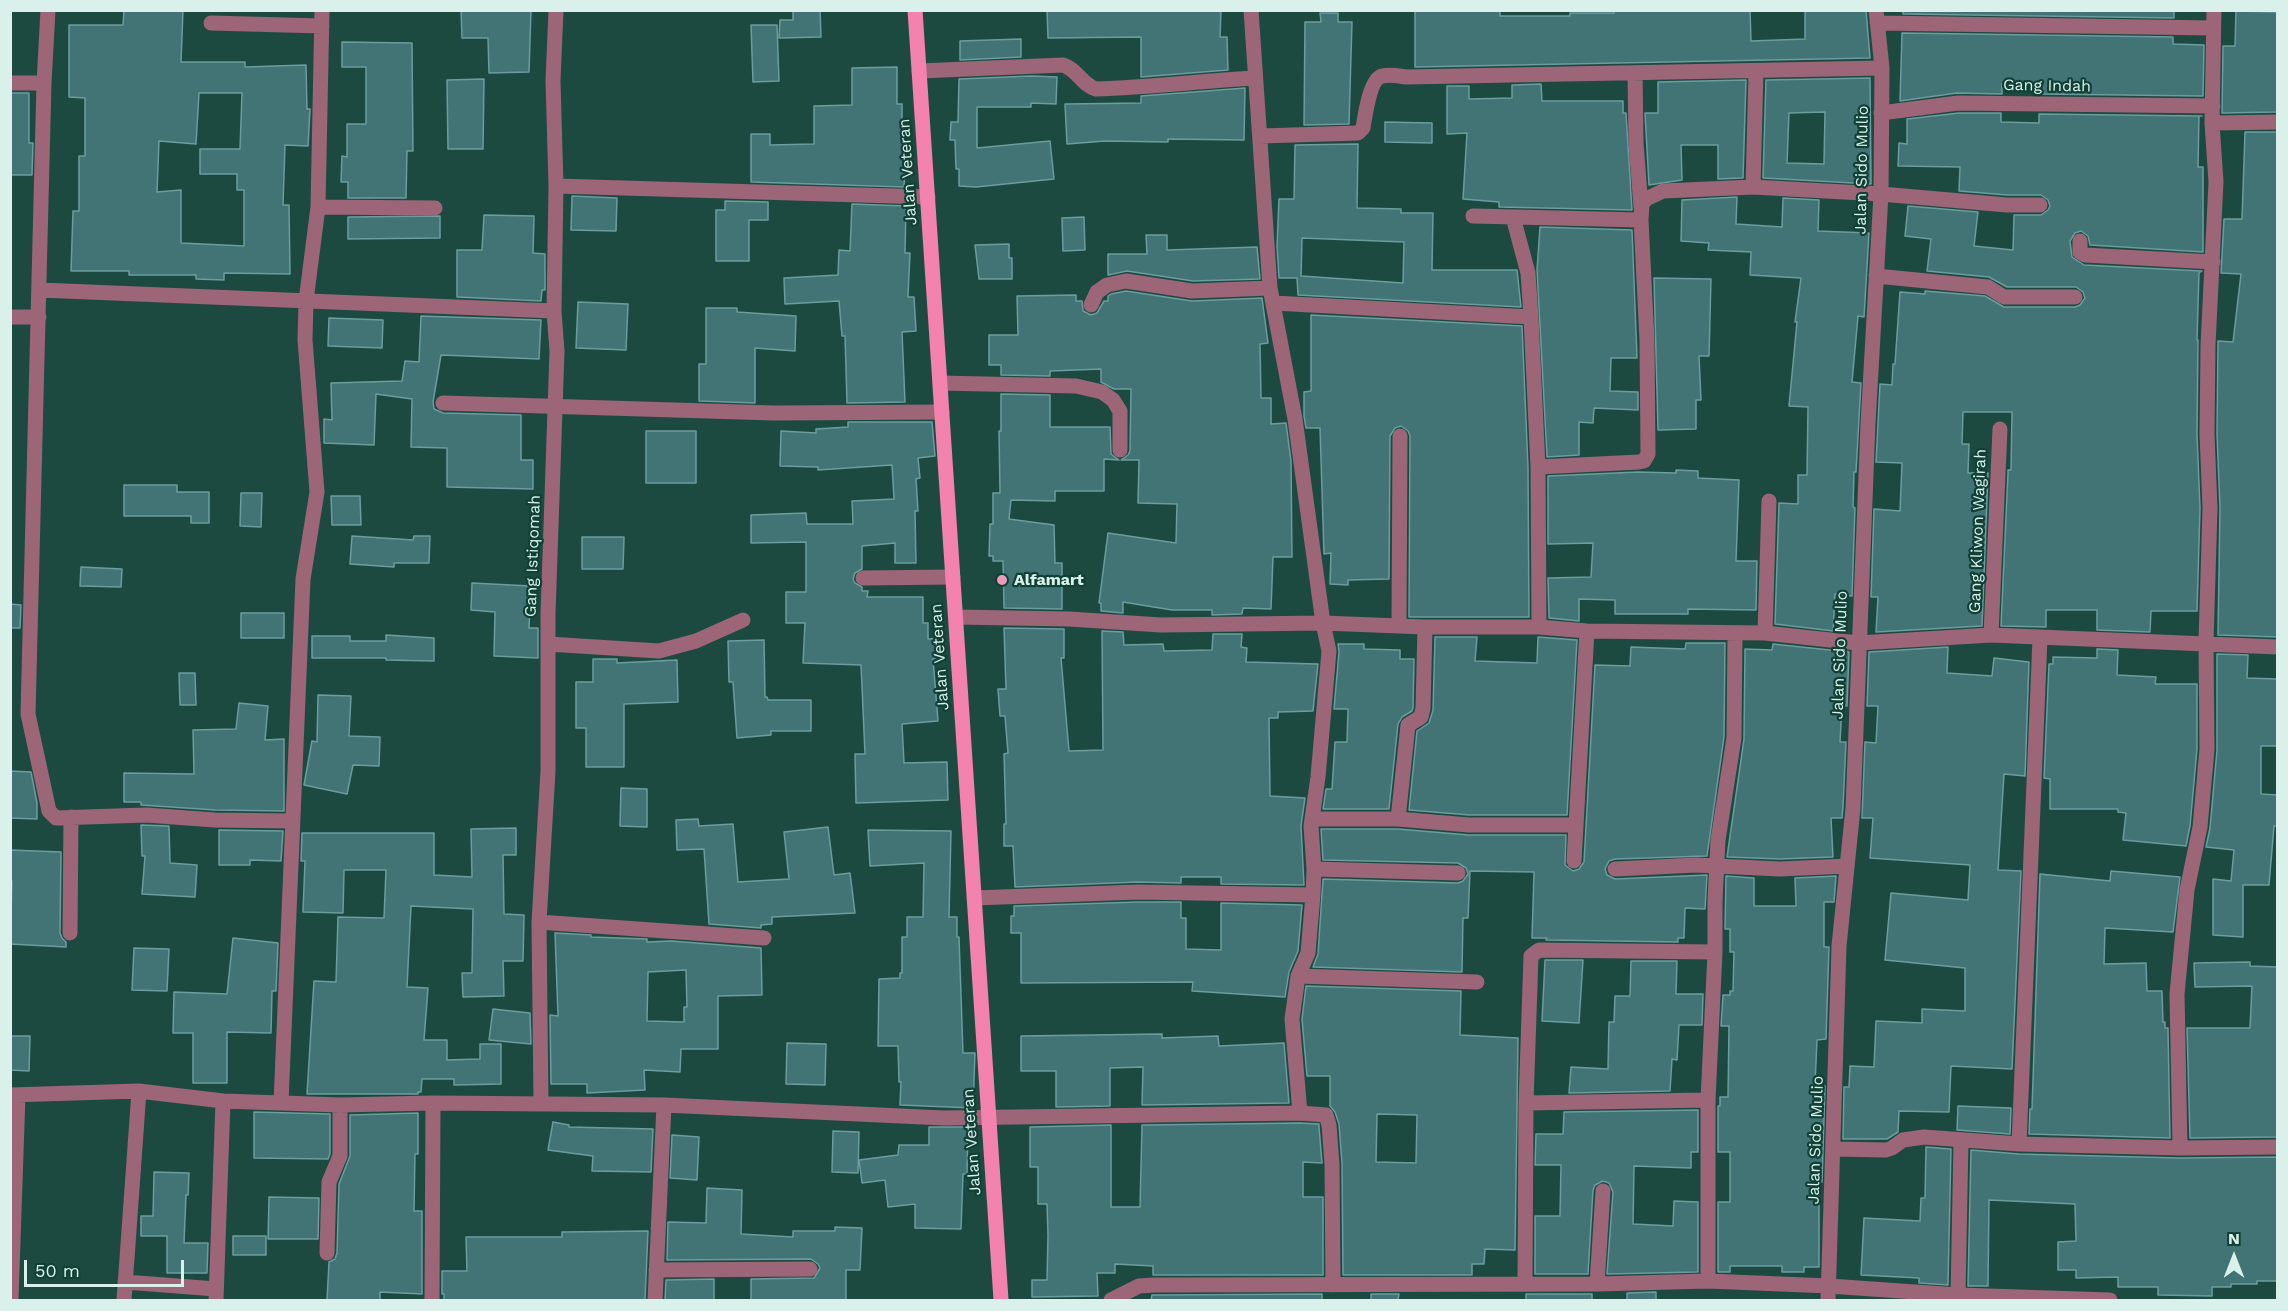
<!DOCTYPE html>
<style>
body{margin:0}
#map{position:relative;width:2288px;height:1311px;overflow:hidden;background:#1c4a41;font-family:"Work Sans",sans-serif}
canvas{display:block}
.frame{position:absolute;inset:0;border:12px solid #d9f1ea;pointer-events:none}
.north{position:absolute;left:2204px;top:1227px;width:60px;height:60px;-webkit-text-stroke:4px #104036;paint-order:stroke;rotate:0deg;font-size:16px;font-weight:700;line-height:24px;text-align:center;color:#d9f1ea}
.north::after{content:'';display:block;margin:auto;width:21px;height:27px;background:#d9f1ea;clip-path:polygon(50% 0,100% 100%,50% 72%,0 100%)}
.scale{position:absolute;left:24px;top:1260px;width:160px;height:27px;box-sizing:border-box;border:3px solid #d9f1ea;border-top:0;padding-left:8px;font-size:18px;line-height:21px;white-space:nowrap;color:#d9f1ea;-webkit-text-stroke:4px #104036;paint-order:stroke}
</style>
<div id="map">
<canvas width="2288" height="1311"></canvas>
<div class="frame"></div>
<div class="north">N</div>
<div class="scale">50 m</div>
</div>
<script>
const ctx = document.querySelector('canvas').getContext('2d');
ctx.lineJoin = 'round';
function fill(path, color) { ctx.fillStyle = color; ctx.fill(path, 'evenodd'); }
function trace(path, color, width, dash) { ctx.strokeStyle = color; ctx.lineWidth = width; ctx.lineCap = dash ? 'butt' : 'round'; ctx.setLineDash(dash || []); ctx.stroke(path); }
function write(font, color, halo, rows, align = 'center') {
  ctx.font = font + ' "Work Sans",sans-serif'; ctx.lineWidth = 4.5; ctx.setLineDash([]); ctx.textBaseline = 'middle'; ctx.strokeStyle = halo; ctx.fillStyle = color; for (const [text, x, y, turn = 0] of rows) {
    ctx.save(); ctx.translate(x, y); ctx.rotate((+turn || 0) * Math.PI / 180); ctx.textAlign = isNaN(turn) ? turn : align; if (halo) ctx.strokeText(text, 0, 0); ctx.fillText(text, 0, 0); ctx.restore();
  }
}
const building = new Path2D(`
 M124,10H183L181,62H245V67L306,65L307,109H310L308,146L285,145L283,205H289L290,274L224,273V280L196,279V275H129V271H71L73,211H79V156H85V98L69,97V25H123ZM199,93H242L240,149H200V174H237V190H244V246L181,243V190L157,192L159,141L196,144Z
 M461,10H531L529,72L489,73L488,38H462Z
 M793,10H820L821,37L779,38L780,20H793Z
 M1047,10H1221L1220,37H1227L1228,70L1141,77V37L1048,38Z
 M1415,10H1500V16H1570V13H1614V10H1750L1751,41L1805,39V10H1866L1870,58L1415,67Z
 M1903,10H2174V18L1903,14Z
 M2236,11L2277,12V112L2222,113L2223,46H2235Z
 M1320,13H1338V22H1352L1349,124L1304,125L1305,22H1321Z
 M751,25H777L779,81L753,82Z
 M1902,33L2173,37V44L2204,45L2203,96L2040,94V85L2002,84V94L1957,93L1900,101Z
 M1021,39V57L960,60V41Z
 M342,42L412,43L413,151H407L406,198H348V182H341L342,156L347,157V124H366V67H342Z
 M897,67V104H902V148H906L904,187L751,182V134H770V145L814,144V106L852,105V68Z
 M1031,76L1057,77L1056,104L1031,103V107H977V148L1050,141L1054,179L976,187L959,186V169H956L955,140H950L951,122H958L959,79Z
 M1870,78L1871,184L1763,178L1766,80ZM1825,112L1824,164L1787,163L1789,113Z
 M484,79L483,149H448L447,80Z
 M1746,80L1743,178L1718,179V145H1681L1682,180L1649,185L1645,113H1658V82Z
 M1541,84L1542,101H1623V113H1626L1632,210L1499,207V202L1463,199L1467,133L1447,134V86H1469V99L1512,98V85Z
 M1245,88L1244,140L1168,139V142L1105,141L1067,144L1065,104L1141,103V96Z
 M10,93H29V143H33L32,175H10Z
 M1959,113H2001V122L2039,123V114L2202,116H2199L2198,167H2203V252L2090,245L2088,236L2081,231L2075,233L2070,241L2072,257L2084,265L2202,271L2199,273L2197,340H2198L2197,434L2200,508L2197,611H2151L2150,632L2097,630V610H2046V627L2001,626L2008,473V470H2011L2012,412H1963L1962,444H1969L1968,473H1988L1982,626L1876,632L1878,597H1871L1874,509L1900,511L1902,463L1876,462L1880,384L1892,385L1893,364H1895L1900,292L1925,294V291L1985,296L2004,307H2075L2080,305L2085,298L2083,292L2076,287H2007L1989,277L1927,271L1931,239L1905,236L1908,206L1978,212L1974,246L2013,250L2014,215H2041L2048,210L2050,206L2048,200L2041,195H2007L1959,191L1960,167L1898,166L1899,143L1907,144V119Z
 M1385,122L1432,123V143L1385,142Z
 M2245,132H2277V637L2218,635L2220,508L2217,434L2218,341L2233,342L2241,274L2221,273L2224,219H2242Z
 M1358,144L1357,208L1401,209V213H1433L1432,270H1517L1521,307L1298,295L1297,278H1279L1277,246L1279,199H1294L1295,145ZM1302,238L1404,242L1403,283L1301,276Z
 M572,196L617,198L616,231L571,230Z
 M1737,197L1736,224L1782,227L1783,198L1819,200L1818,231L1869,233L1864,317L1858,316L1852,382L1861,383L1856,472H1854L1853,507L1855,508L1852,596L1835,594L1833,631L1775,624L1779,503L1798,504V475H1807L1808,407L1789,406L1797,322H1795L1801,278L1750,275L1751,252L1708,250L1709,243L1681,241L1682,200Z
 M725,201L768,202V220H749V261H716V210H725Z
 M852,204L906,206L905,253H910L908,297H914L916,331L902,332L905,402L847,403L845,336H842L839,301L785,304L784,278L838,275L839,250L850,251Z
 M484,215L534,216L533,253L545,254V290H542L541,301L457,297V250H482Z
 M440,216V238L348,239V217Z
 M1084,217L1085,250L1063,251L1062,218Z
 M1540,227L1632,230L1637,358H1611L1610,391L1638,392V410L1594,408L1593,423L1579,422V455L1547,457L1537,270Z
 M1146,235H1167V250L1257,247L1260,279L1193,281L1127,271L1108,275V254H1147Z
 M1009,244V258H1012V279H979L975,245Z
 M1654,278L1711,279L1709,356H1699L1701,400H1696V429L1658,430Z
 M1126,291L1192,301L1262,298L1268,343L1260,344L1261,398H1271V424L1286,423L1291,461L1292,557H1273L1271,609L1243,608L1242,614L1212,615V610H1172L1123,602V613L1101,611V603H1099L1108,533L1176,543L1177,504L1138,503L1139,460H1121L1128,455L1130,451L1131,389H1114L1101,382V369L1050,371V376L1001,375V365H989V335H1018L1017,296L1076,295V301H1082L1083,311L1091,315L1097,313L1104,301H1108V296L1111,294Z
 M578,302L628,304L626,350L576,348Z
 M706,308H737V312L796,316L795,351L755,348V403L699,401V364H706Z
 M1311,315L1522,326L1528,467L1529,617H1409L1410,436L1408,431L1401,426L1395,428L1390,436L1389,579L1348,580V585L1330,584L1331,553L1324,554L1320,428H1306L1304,416V392L1311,391Z
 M421,316L541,320L539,359L441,355L433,402L434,409L443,413L521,415V460H533V489L447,487V448L411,447L412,399L376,394L374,445L324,443V419L332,420L331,383L402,381L405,361L419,362Z
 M329,318L383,320L382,348L328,346Z
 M1001,394L1050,395V427H1110L1111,454L1119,460L1104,459V491H1055V501L1011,500L1009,519L1054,525L1055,563H1062V609L1004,608L1003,561H993V556H989L990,524H993V493H1000L999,431H1001Z
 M848,422H932L935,456L918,458L920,478L916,479L918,511H915L916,563H895V543L862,546V569L855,573L853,579L855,583L862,587V591H868L867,597H923V623H928V639L942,638V659H933L938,721L902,724L904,763L947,762L948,800L856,803L855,754H865L861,665L803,663L805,623H786V592H806V542L751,543V515L806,513L807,524H853L852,501L894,499L892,465L818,470V467L780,466L781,431L816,433V429L848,427Z
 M646,431H696V483H646Z
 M1676,470L1698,471V478L1739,480L1736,561H1757L1756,610L1688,609V614H1615V600L1579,599V621L1549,618L1548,578L1591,577L1593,543L1548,544V476L1638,472L1676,473Z
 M124,485H177V492H209V523H191V516H124Z
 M241,493H262L261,527L240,526Z
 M331,496H360L361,525H332Z
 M352,536L413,540L414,536H430L429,563H394V567L350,564Z
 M582,537H624L623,569H582Z
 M81,567L122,569L121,587L80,586Z
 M472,583L531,586L529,628H538V658L494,656L495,612L471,610Z
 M10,604L21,605L20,628H10Z
 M241,613H284V638H241Z
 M1004,628L1064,629V658H1061L1069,751L1103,750L1102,631L1123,632L1124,645L1163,644L1164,651L1212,650L1213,634H1242L1241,647L1247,648L1246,662L1318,664L1313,711L1278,712V718H1269L1270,796L1305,798L1301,826L1304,885L1221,884V877H1181V883L1138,882L1015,887L1013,846H1004V824H1006L1004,754L1008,753L1005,716H1000L998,689H1006Z
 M386,635L434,638V661L386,660V658H312V636H350V641H386Z
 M1435,637H1477L1475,661L1537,663L1538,637L1577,640L1567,815H1469L1409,810L1417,731L1429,723L1433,710Z
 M764,640L765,697H767L768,700H811V731H771V735L737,738L733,682H729L728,641Z
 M1686,643H1725L1724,737L1707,856L1615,859L1609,861L1605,869L1607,875L1615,879L1707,875L1705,909L1685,908L1684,938H1678V942L1546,940L1547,938H1532L1534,872L1470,871L1468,918H1463L1462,972L1313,967L1318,954L1323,879L1458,883L1463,881L1468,874L1466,868L1458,863L1323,860L1321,829H1398L1469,835H1566L1565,865L1573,871L1579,869L1584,862L1595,665L1630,666L1631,647L1685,649Z
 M1338,644H1364V649L1400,650V659H1414L1413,707L1412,711L1402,717L1398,724L1389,809H1323L1326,789H1332L1335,742H1347L1348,709H1334L1339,652Z
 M1773,644L1849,652L1847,706H1842L1840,742H1846L1843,807L1842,818H1831L1833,857L1780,859L1727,857L1744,739L1745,649L1772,650Z
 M1948,647L1947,673L1992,676L1994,658L2029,662L2025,776L2004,774L1998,870L2021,871L2012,1069L1951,1066L1949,1112L1899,1111L1898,1132L1887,1139H1843L1844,1087H1849L1850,1066L1874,1067L1876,1021L1922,1023V1009L1965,1011V968L1885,960L1891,893L1968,900L1970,865L1870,858L1873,818H1862L1865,742L1876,743L1878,706H1867L1869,652Z
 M2097,649L2118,650L2117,675L2156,677L2155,684H2197V749L2190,826L2186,846L2123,840L2126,813L2118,812V809H2050V779L2044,778L2049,664H2053V657L2097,658Z
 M2217,654L2248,655L2247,678L2277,679V746H2261V794L2277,795V826H2274L2269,885H2243V937L2213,935V879L2231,881L2234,850L2206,847L2210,828L2217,750Z
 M593,659H617V663L677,660L678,702L624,704V767H586V728H576V682H593Z
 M179,673H195L196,705H180Z
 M318,695L351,696L349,736L380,737L379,766L353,765L347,794L304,785L312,741L317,742Z
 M239,703L268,706L265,740L284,739V811L215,810L141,805V802H124V773L194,774L193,730L236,729Z
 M10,771L31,772L37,803V819L10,818Z
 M621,788L647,789V827L620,826Z
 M698,819L699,826L733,824L738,882L789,879L784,832L828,827L834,875L850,873L855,913L772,917V924L761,925V928L709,924L704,849L677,850L676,820Z
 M141,825L169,826L170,863L197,865L195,897L142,894L145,856H142Z
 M516,828V855H503L504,914L524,915L523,961H503L504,996L463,997L462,973H472L473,909L411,906L407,987L428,988L424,1040H447V1060L480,1059V1044H501V1084L454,1085V1079H422L421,1092H418V1094H307L314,981L336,982L338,917L384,918L386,870H344L343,913L303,912L305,861H301L302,833H434V875L472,877L471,829Z
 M219,830L283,831L281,861L250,860V865H219Z
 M868,830L951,831L949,917H957V937H959L963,1053H975L973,1108L900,1105L901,1082H899L898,1046H878L879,979L900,978V973H902V937H907V917H923L924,863L870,866Z
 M10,850L61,852L60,933L62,938L66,942V947L10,944L12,881H10Z
 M2111,871L2180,877L2173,932L2105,928L2104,964L2146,963L2147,991H2162L2163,1022H2165V1028H2168L2170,1138L2029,1134L2030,1109H2032L2040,874L2110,881Z
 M1726,876L1754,878V906H1796L1795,878L1836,876L1834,902H1824V947H1829L1826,1039L1817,1040L1815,1085L1825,1086L1822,1182H1819V1267H1804V1272H1782V1266H1730V1272H1718V1202H1730V1152H1718V1106H1720V1097H1728L1729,1026H1721L1723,995H1730V991H1733L1734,952H1730V929H1725Z
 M1138,902H1181V918H1186V949L1221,950V903L1302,905L1298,951L1289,972L1285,997L1192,991L1193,982L1021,983V933H1011V916H1014V906Z
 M555,933L591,935V937L647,939V942L671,941L761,948L762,995L718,996V1049H681L680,1072L644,1070L645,1090L587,1093V1084H551L550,1015L558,1016ZM686,970L687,1007H684V1022L647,1021L648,972Z
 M233,938L278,943L276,991H272L271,1033L227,1032V1083H193V1033H173L174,992L227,994Z
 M134,948L169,949L167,991L132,990Z
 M1545,960H1583L1579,1023L1542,1021Z
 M1631,961H1677L1676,994H1703L1702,1025H1679L1677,1060L1672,1059L1670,1091L1569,1093L1571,1067L1608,1069L1609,1022H1614L1615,996H1630Z
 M2250,962V966L2277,967V1137L2190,1138L2187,1028H2250L2252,986L2195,987L2194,963Z
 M1306,986L1461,991L1460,1035L1518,1038L1515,1250L1485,1249L1484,1264H1472V1275H1343L1342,1164L1339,1124L1335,1112L1330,1106V1076H1307L1302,1019ZM1377,1114L1417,1115L1416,1163L1376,1162Z
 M493,1009L530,1013L531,1044L489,1040Z
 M1162,1034V1038L1218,1036L1219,1046L1284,1043L1289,1103L1142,1105L1143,1067L1110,1068V1106L1056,1107V1071H1021V1036Z
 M10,1036H30L29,1071L10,1070Z
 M787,1043L826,1044L825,1085L786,1084Z
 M1958,1106L2011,1108L2010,1134L1957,1130Z
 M1698,1110V1152H1691V1168L1634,1166L1633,1224L1673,1226L1674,1201L1698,1202V1272L1607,1274L1613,1192L1609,1183L1603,1181L1595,1185L1593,1190L1588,1274H1535V1216H1560L1561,1165H1535L1536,1134H1563L1564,1112Z
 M254,1112L330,1114V1154L328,1159L254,1158Z
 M418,1113V1154H415L414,1211H422V1294L380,1292V1300H327L329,1262L335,1259L337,1253L339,1184L350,1156V1115Z
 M553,1122L569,1125V1127L653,1129L651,1172L592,1171L593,1156L548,1150Z
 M1300,1123L1319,1124V1127L1322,1163L1303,1162V1197H1323V1275H1153V1266L1115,1264V1273H1097L1098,1296L1032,1297V1280H1047L1048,1235L1047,1204H1038V1167H1030V1127L1111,1125V1207H1140L1142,1125Z
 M929,1127H968L967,1174H963L961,1229L915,1228V1204L888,1207L885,1180L862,1183L859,1160L898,1155L899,1145H929Z
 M833,1131L859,1132L858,1173L832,1172Z
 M672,1135L699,1137L697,1180L670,1178Z
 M1926,1147L1951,1149L1948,1285L1919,1283V1278L1861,1275L1864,1218L1920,1221L1921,1198H1925Z
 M1971,1150L2019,1154L2180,1158L2277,1157V1281H2257V1284H2231V1287H2212V1296L2158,1295V1287H2118V1277L2076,1278V1270H2058V1242L2076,1241L2075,1204L1989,1200L1988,1286H1968Z
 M154,1172L189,1173L188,1195H186L184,1243H208L207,1273H167V1236H141V1216H153Z
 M707,1188L742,1190L741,1234L793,1237V1231H835V1227L862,1228L860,1270H846V1300H751V1279L814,1278L820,1268L818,1264L811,1259L667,1260L668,1222L706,1223Z
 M269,1197L319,1198L318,1239H268Z
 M648,1231L645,1300H444V1294H442V1271H467L466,1237H562V1232Z
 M233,1236H266V1255H233Z
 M714,1279V1300H665L666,1280Z
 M1656,1292V1300H1627V1293Z
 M1322,1294V1300H1151L1152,1295H1154Z
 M1371,1294H1399L1398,1300H1371Z
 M1526,1294H1592V1300H1526Z`);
fill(building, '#437475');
trace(building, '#6b9d9e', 1.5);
trace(new Path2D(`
 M48,10L44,83L28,714L49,811L56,818L146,815L215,820L292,821
 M1251,10L1270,288L1295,419L1323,623L1329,651L1318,777L1311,826L1314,869L1313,895L1308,953L1298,976L1292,1019L1300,1113L1326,1115L1329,1125L1332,1164L1333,1285
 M211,23L322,26
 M1877,23L2213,28
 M919,71L1063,65C1077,69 1082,85 1096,89C1150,87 1202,81 1255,78
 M1635,73L1636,143L1641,207
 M10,83H44
 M1881,113L1958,103L2213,106
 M2212,123L2278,122
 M1260,136L1358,133L1363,128C1365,116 1370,79 1382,76C1390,74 1399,76 1406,77L1882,68
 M556,186L928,197
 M1753,187L1756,71
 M318,207L435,208
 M1473,216L1641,220
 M1513,217L1528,273L1531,317L1538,467L1539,627
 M2080,241V252L2085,255L2213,262
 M1876,276L1988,287L2004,297H2075
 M40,290L554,311
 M1274,303L1531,317
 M1091,305L1097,292L1107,285L1126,281L1192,291L1270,288
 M10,317H39
 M940,383L1076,386L1102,392L1113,400L1120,411V450
 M443,403L774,413L942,412
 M1538,467L1639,462L1644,461L1648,454L1647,341L1641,220L1642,204L1646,199L1663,191L1753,187L1881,194L2007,205H2040
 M863,578L953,577
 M956,617L1069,619L1161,625L1323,623L1425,627H1539L1587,631L1765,633L1858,643L1991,635L2278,647
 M1399,625L1400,436
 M1765,633L1769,501
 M1991,635L2000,429
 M548,644L659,651L696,641L743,620
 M1312,819H1398L1469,825H1575
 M1398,819L1408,725L1421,717L1423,708L1425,627
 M1574,861L1587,631
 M1314,869L1458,873
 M1615,869L1696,865L1780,869L1847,866
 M974,898L1138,892L1313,895
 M539,922L764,938
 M70,933L71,817
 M1298,976L1477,982
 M10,1095L139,1091L223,1101L340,1105L433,1103L664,1105L944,1118L1300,1113
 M281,1103L303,579L317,492L305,340L306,301L318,207L322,10
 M541,1103L539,922L548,771V614L557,351L554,311L556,186L553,81L556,10
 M1526,1103L1708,1100
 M2019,1144L2040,638
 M2180,1148L2177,994L2187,890L2200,827L2207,749L2206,642L2210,508L2207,434L2208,345L2216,182L2212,123L2214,10
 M1834,1149L1886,1150L1892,1148L1903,1140L1924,1137L2019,1144L2180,1148L2278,1147
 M327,1253L329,1182L340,1156V1105
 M656,1270L810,1269
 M1708,1281V1100L1715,952V901L1718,840L1734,738L1735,633
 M125,1282L216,1289
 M1525,1284L1526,1103L1531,956L1539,950L1715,952
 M1597,1284L1603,1191
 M1958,1295L1961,1141
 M11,1300L18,1095
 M124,1300L139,1091
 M216,1300L223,1101
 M432,1300L433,1103
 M655,1300L664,1105
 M1111,1300L1139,1286L1154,1285L1597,1284L1708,1281L1829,1286L1958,1295L2110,1300
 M1828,1300L1839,946L1853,808L1868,424L1881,194L1882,68L1876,10`), '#9c6578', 15);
trace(new Path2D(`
 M915,10L1001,1300`), '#f383ae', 15);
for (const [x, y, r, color] of [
 [1002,580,6,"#ef9ab8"]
]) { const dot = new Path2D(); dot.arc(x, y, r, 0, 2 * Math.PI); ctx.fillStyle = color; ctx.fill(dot); trace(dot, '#104036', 2); }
write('16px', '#d9f1ea', '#104036', [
 ["Gang Indah",2047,86,1],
 ["Jalan Sido Mulio",1862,170,-89],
 ["Jalan Veteran",908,172,-94],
 ["Gang Kliwon Wagirah",1978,531,-88],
 ["Gang Istiqomah",533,556,-88],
 ["Jalan Sido Mulio",1840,655,-88],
 ["Jalan Veteran",940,657,-94],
 ["Jalan Sido Mulio",1816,1140,-88],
 ["Jalan Veteran",972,1142,-94]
]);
write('bold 16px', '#d9f1ea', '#104036', [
 ["Alfamart",1014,580]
], 'left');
</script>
